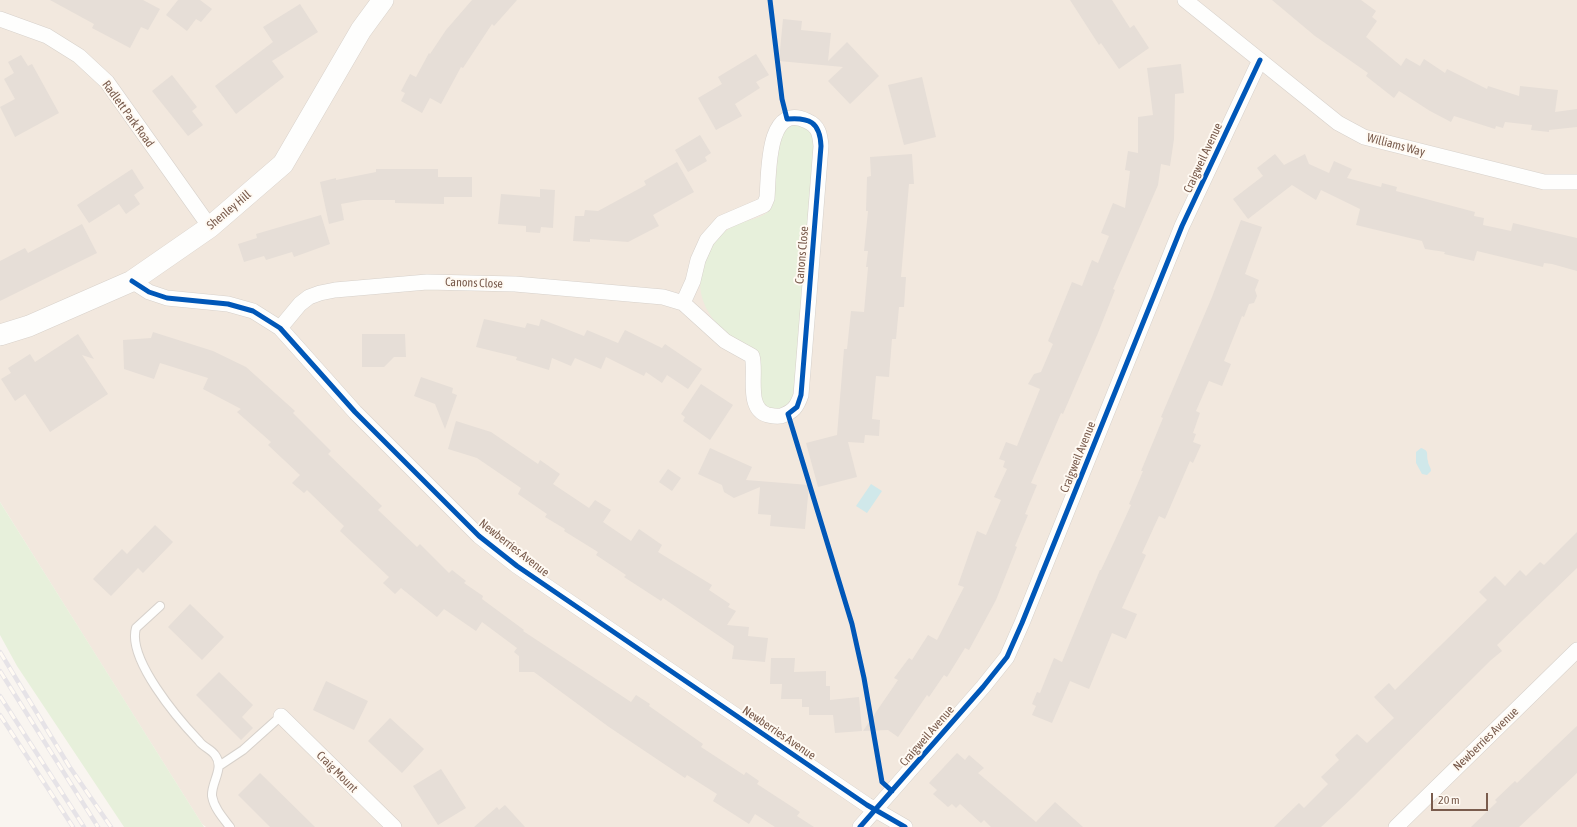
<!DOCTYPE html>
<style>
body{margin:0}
#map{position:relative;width:1577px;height:827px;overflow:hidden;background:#f9f5f0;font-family:"Asap Condensed",sans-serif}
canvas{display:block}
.scale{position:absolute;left:1431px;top:793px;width:57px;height:18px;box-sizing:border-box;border:2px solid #7a5c4d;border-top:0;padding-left:5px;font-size:12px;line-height:14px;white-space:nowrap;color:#7a5c4d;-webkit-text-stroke:3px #fffaf3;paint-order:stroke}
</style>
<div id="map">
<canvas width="1577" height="827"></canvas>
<div class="scale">20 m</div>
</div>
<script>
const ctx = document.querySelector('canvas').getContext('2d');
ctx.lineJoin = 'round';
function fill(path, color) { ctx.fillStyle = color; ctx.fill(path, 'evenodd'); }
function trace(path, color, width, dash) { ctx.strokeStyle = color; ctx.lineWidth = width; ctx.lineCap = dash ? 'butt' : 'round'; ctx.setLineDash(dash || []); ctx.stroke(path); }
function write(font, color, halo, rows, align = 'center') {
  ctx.font = font + ' "Asap Condensed",sans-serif'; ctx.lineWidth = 4; ctx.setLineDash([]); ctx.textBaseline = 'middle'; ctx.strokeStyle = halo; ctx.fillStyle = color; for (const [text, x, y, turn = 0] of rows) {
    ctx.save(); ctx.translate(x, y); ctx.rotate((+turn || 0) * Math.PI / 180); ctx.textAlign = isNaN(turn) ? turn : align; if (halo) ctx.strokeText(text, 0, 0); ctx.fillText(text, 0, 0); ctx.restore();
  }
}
fill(new Path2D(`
 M0,0H1577V827H206L202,824L87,641L0,502Z`), '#f2e8de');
fill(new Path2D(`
 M797,124L810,129L815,141L795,393C791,407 773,416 763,402C752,388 768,367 757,353C752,346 744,344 737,340C720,330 705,313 701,293C699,282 701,271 706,261C711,247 717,236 730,228C745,218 767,221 773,204L780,136L784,129Z
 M0,502L204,827H124L17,666L0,635Z`), '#e7f0db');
fill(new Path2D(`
 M1421,448C1430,451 1426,454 1428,461C1428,465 1431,467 1431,471L1427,475L1422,474L1416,463V452Z
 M871,484L882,491L867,513L856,506Z`), '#d0e8ea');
fill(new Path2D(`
 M50,0H143L160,9L148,30L141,27L130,48L92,28L94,24Z
 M178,0H200L212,9L201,22L196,19L187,31L166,15Z
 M472,0H517L494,26L492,24L463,68L461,67L441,104L430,98L422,113L401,101L405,93L401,91L410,74L416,77L429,53L430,54L446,30Z
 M1070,0H1112L1130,28L1134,25L1149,48L1119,69L1101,43L1099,45Z
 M1272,0H1361L1376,11L1372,17L1377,21L1366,37L1401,66L1406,58L1420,66L1424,59L1445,73L1447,69L1487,89L1488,86L1519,96L1520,86L1558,90L1555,112L1577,109V127L1549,130V132L1531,130L1532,125L1505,122L1503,128L1496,126L1495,129L1454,116L1451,122L1430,111L1399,91L1394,98L1366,76L1368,73L1315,36Z
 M300,4L318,32L272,61L284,77L236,114L215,86L273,42L263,27Z
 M783,19L802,21L801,30L831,33L828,61L847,42L879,76L850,104L828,81L843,67L779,61Z
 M756,54L769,75L756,82L760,88L735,104L742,116L716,130L698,98L722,84L718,77Z
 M21,55L28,66L32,64L59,113L15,137L0,107L15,99L4,79L14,73L8,62Z
 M1181,64L1184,93L1175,94L1174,139L1170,166L1161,164L1158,185L1113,289L1115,290L1098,333L1063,414L1061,413L1031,483L1037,485L1025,514L1028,515L1015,546L1017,547L996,600L969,650L965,648L947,677L944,675L929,697L927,695L898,737L888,730L863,731L898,680L894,678L909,658L912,660L928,635L937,640L964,587L958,585L977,531L986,535L1001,500L994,497L1007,469L1003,467L1005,461L999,459L1006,442L1017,446L1040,389L1028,384L1034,374L1041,372L1053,344L1048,341L1072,282L1082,286L1092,260L1098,263L1109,236L1101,233L1113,203L1125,208L1130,171L1125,170L1128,151L1138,153V117L1153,115L1147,68Z
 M172,75L197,107L192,111L203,125L188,136L152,91Z
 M922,77L936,137L904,145L888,85Z
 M700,135L711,153L705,157L707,161L688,172L675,150Z
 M912,154L914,184H909L901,277H906L904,307H899L896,339H892L889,377L876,376L872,419L880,420L879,436L865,435L864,443L848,442L857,477L818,487L806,443L837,435L844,349H847L851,311L864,312L868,267H866L868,251H864L868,211H866L867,177L871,176L870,157Z
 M1275,154L1284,165L1305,154L1309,164L1329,173L1334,161L1352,169L1347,178L1381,187L1382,183L1397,187L1396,191L1475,212L1474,216L1484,218L1483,225L1511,231L1513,223L1577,238V271L1552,264L1544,263L1543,267L1477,251L1474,261L1444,254L1445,252L1425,249L1422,241L1356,225L1360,209L1321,190L1316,200L1292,185L1248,219L1233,199L1263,176L1257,168Z
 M677,162L694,192L653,215L659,226L628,242L590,239V242L573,241L575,216H584L585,210L598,211L646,185L644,181Z
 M132,169L144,188L134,195L140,204L126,214L119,204L89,223L77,205Z
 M376,169H438V177H472V197H444V204L395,203V200H363L341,204L344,220L329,224L320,182L336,178V180L376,172Z
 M540,189L555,190L553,228L541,227L540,233L526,232V226L498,224L501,194L540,197Z
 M321,215L330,244L294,257L292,252L266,260L264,256L244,262L238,244L257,238L256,234Z
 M1241,220L1262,227L1245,274L1259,280L1255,290L1257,296L1254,303L1249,304L1244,317L1242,316L1224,361L1231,364L1222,386L1209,381L1196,411L1200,413L1193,433L1196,434L1193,442L1201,445L1193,463L1190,461L1165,519L1159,516L1142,553L1146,555L1122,608L1137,614L1126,639L1112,633L1089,689L1070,681L1052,723L1032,715L1036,706L1032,704L1037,692L1040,693L1054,658L1062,662L1100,570H1101L1115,540L1131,505L1129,504L1143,471H1141L1163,418L1161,417L1212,297Z
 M82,224L97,253L0,301V261L25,248L28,253Z
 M484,319L525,328L527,323L539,326L541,319L584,336L587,330L618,343L625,330L662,348L665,344L702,369L688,389L667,375L662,383L646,372L644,376L606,357L601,369L575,358L571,366L552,358L549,370L516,360L517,357L476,347Z
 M153,332L213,351L246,367L295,411L293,413L331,451L328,454L382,506L378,510L417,547L420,544L449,573L452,570L466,581L464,583L483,596L482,599L524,630L523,631L631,702L636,695L650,704L649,706L703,744L701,747L744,775L746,772L759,781L757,784L800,812L797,816L814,827H775L755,814L749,824L713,801L717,794L687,775L685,778L609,727L534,672H519V656L514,652L517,648L482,622L476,631L444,609L437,617L401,588L395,594L383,583L389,577L340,531L344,526L307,490L304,493L292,483L300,475L268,445L271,442L237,412L241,409L203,389L208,378L160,363L154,379L124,369L123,340L151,338Z
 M78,334L94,359L82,355L108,394L50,432L25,394L15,401L1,379L11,373L8,368L30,354L35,362Z
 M362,334H405L406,357H394L384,367H362Z
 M421,377L453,388L452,393L457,395L445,429L435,404L414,396Z
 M701,384L733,405L710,440L683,421L685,417L681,414Z
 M456,421L491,432L538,464L540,460L560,474L553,484L589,508L595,500L611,510L603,522L631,541L639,529L662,545L658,552L712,585L709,590L730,604L728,607L736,611L727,625L749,627L748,636L768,638L765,662L732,659L734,646L663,598L661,601L624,577L626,575L596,555L598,552L564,531L565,529L545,517L547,514L518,494L521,488L477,458L448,449Z
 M710,448L752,467L746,480L809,485L805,529L770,526L771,515L758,514L760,487L734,498L724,492L722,485L698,474Z
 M668,469L681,478L672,491L659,482Z
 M155,525L173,542L143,573L138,568L111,596L93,579L122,549L127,554Z
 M1577,532V568L1497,645L1502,651L1491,660L1353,797L1321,827H1274L1299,803L1304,808L1328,784L1321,777L1339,760L1335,755L1357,734L1367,743L1394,718L1374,697L1389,683L1395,690L1487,600L1479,592L1495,576L1505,586L1520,570L1526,576L1540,562L1544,565Z
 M190,604L224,637L202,660L168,627Z
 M771,658H795L794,672L826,671V686H830V700L859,697L862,731L835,733L833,715H809V707H802V699H781L782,684H770Z
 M219,672L253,705L242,717L253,728L241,740L196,695Z
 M326,681L368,701L354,730L313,710Z
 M390,718L424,749L402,773L368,741Z
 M1577,726V773L1519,827H1471L1497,802L1495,800L1515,781L1517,783Z
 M957,753L965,760L969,755L984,768L978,773L1036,822L1055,802L1083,827H991L984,820L981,823L960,804L956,808L952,804L948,807L933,794L937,790L929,783Z
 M441,769L466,808L438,825L413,786Z
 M260,773L315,827H270L238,795Z
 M505,805L525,827H474L497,807L499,810Z`), '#e6ded7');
const lane = new Path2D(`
 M160,606L136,628C127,659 178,719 199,741C203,747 211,749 215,755C225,768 211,782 212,796C214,808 223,818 230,827
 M219,766L243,750L281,716`);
const street = new Path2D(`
 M1185,0L1338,123L1364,137L1544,182H1577
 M0,19L47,36L79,56L107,82L210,227
 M132,281L149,292L167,298L228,304L253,311L280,328L355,412L479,536L517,566L867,805L905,827
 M280,328L300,304L309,297L320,293L335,290L427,282L515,284L663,297L683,303L725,341L752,356C757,372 745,409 768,415C773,416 776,417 781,416C793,412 797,407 801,395L821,146C820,135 819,126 807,121C766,101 769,175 767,198L764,205L722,223L707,240L698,260L693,281L683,303
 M281,716L394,827
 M860,827L983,687L1007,657L1022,623L1182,226L1260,60
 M1396,827L1577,650`);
const secondary = new Path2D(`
 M0,335L29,326L132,281L210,227L283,164L361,30L383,0`);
trace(lane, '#d7d1cb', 10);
trace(street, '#d7d1cb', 16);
trace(secondary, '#d9d2cb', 22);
trace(lane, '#fefefd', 8);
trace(street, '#fefefd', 15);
trace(secondary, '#fefefd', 21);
const rail = new Path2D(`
 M0,652L69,766L111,827
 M0,671L98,827
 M0,696L84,827
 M0,715L73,827`);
trace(rail, '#e6e3e7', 4.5);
trace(rail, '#fffaf3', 3, [9]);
trace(new Path2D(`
 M770,0L782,99L787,119C809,117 820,122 821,146L801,395L797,407L788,414L852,624L864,678L882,782L892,791
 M132,281L149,292L167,298L228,304L253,311L280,328L355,412L479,536L517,566L867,805L905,827
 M860,827L983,687L1007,657L1022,623L1182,226L1260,60`), '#0057b8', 5);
write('12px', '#7a5c4d', '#fffaf3', [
 ["Radlett Park Road",128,114,54],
 ["Williams Way",1396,145,15],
 ["Craigweil Avenue",1203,158,-65],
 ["Shenley Hill",229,210,-40],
 ["Canons Close",802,255,-85],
 ["Canons Close",474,283,2],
 ["Craigweil Avenue",1078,457,-68],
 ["Newberries Avenue",514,548,38],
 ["Newberries Avenue",779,733,34],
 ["Craigweil Avenue",927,736,-49],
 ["Newberries Avenue",1486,739,-44],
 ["Craig Mount",337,772,45]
]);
</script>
